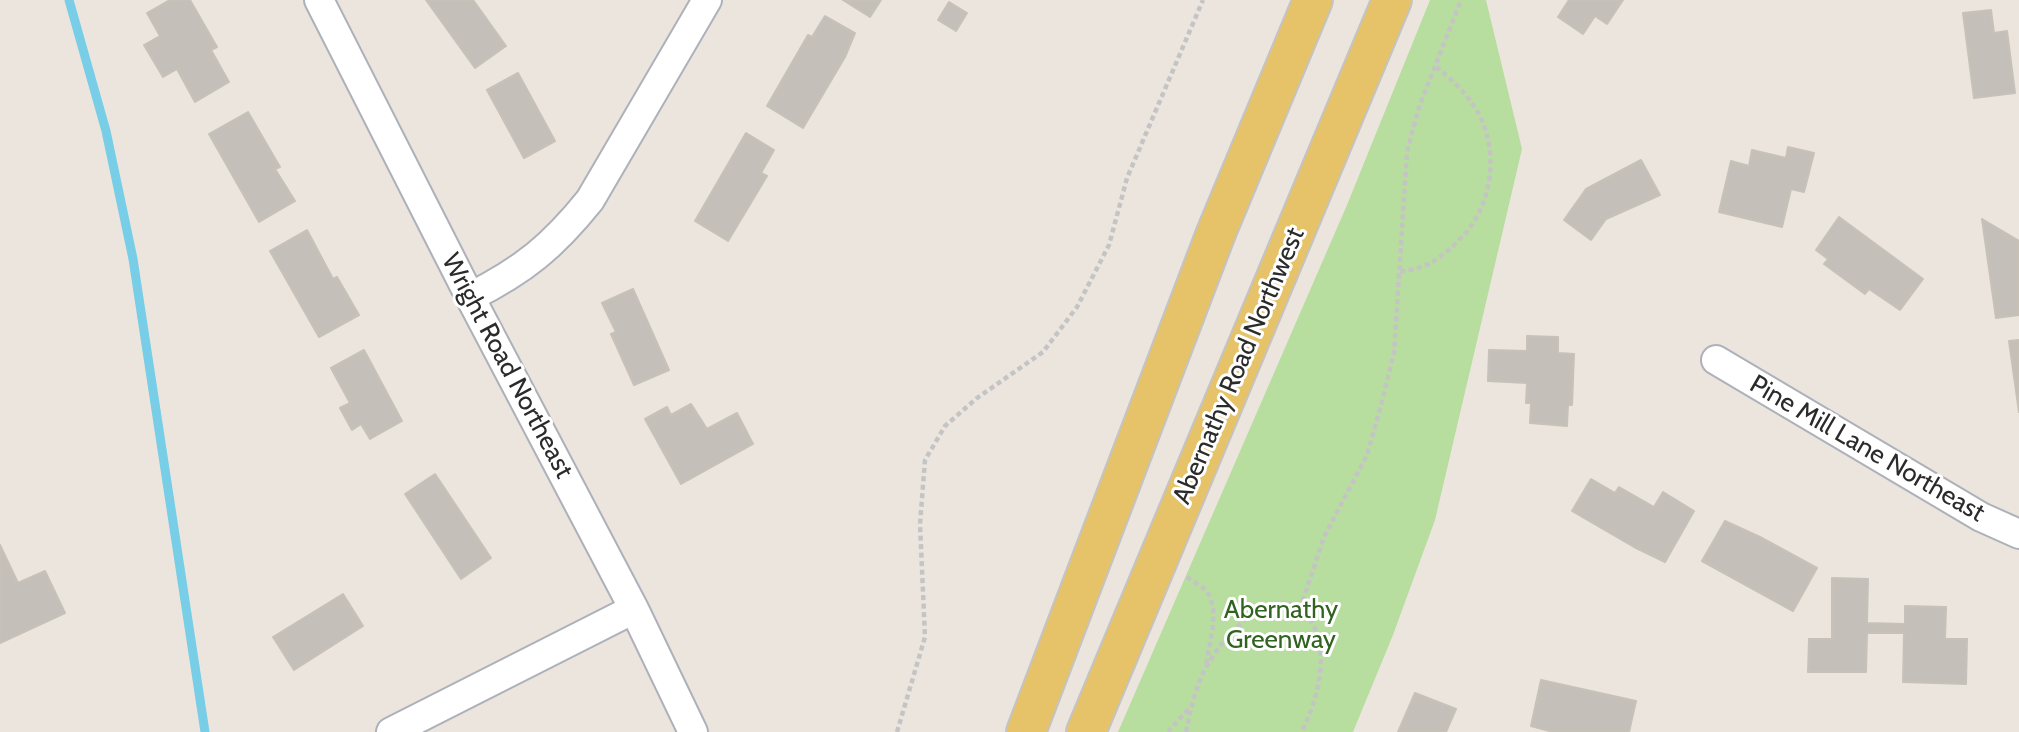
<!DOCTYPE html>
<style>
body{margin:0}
canvas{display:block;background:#ebe5de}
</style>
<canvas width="2019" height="732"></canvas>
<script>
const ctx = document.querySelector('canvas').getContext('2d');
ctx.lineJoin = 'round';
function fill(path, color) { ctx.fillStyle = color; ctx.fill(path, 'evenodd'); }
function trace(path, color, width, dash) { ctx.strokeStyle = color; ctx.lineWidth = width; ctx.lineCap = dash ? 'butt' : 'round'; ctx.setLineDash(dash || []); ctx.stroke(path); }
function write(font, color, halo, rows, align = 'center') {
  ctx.font = font + ' Cabin,sans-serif'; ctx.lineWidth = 6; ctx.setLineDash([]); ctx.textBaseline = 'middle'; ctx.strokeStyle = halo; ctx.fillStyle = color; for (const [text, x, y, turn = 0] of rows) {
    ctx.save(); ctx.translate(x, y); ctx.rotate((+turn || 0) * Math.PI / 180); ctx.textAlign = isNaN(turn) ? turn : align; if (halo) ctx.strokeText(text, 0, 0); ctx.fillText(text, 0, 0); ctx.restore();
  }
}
fill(new Path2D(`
 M1430,0H1486L1522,149L1435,520L1393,635L1353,732H1118L1347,205Z`), '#b7de9e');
trace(new Path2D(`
 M69,0L106,131L133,259L205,732`), '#78cee6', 9);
const building = new Path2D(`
 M170,0H190L217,47L211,50L229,82L195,102L177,69L163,77L144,45L160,36L147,13Z
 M426,0H473L506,46L475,68Z
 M843,0H881L870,17Z
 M1569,0H1623L1607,24L1595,16L1583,34L1558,17Z
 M949,2L967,13L956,31L938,20Z
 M1991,10L1994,33L2007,31L2015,93L1974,98L1963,13Z
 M825,16L855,33L845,57L803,128L767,106L808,35L812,37Z
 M518,73L555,141L524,158L487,90Z
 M248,112L280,167L275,169L295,201L259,222L209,134Z
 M746,133L774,150L761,173L767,176L728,241L695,221Z
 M1788,147L1814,153L1804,192L1791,189L1782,227L1719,212L1731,161L1749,166L1752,150L1786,158Z
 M1641,160L1660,195L1606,219L1591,240L1564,220L1586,189Z
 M1839,217L1923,279L1900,310L1869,289L1865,294L1824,264L1828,259L1816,250Z
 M1982,219L2019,241V315L1996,318Z
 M307,230L333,279L337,277L359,315L319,337L270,251Z
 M633,289L669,370L634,385L611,334L616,332L602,303Z
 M1527,336L1558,337V353L1574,354L1572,405H1568L1567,426L1530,423L1531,403H1526L1527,383L1488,381L1489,350L1527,351Z
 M2019,340V412L2009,341Z
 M364,350L402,421L370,439L361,424L352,430L340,408L350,403L331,368Z
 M691,404L707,429L737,413L753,444L681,484L645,419L667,407L671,415Z
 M435,474L491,558L461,579L405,494Z
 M1591,479L1615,493L1619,487L1654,507L1663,492L1694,511L1665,562L1634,547L1572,511Z
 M1725,521L1760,537L1817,568L1793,611L1702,561Z
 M0,545L18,583L45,571L65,613L0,643Z
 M1832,578L1868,579L1867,623L1905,624V606L1946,607L1945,639H1967L1966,684L1903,682L1904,633H1867L1866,672H1808L1809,639H1832Z
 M343,594L363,626L294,670L273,637Z
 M1541,680L1636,701L1629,732H1553L1531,726Z
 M1415,693L1456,709L1446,732H1398Z`);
fill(building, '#c4c0b9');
trace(building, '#c7c1b7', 2);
const minor = new Path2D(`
 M319,0L470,297L634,609L693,732
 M470,297C524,270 553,246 590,200L707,0
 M1716,360L1981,517L2019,534
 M391,732L634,609`);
const primary = new Path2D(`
 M1026,732L1216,233L1313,0
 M1086,732L1392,0`);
trace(minor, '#aeb1ba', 32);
trace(primary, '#c4c4c4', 42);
trace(new Path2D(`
 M1400,271C1425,270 1439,259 1456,243C1489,213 1499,164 1483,123C1474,100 1454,81 1435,66
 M1187,577C1194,582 1205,587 1209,595C1219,614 1209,645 1206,665
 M1300,609L1324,537L1367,455L1380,409L1394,353L1407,152L1419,107L1461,0
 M897,732L925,637L920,524L925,460L945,426L977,398L1043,352L1077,307L1109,245L1127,178L1203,0
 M1168,732L1191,706
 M1186,732C1190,714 1193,697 1200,680C1211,652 1250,602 1284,603C1293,603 1300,609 1306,615C1333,642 1318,703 1301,732`), '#c4c4c4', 4.5, [5, 3.5]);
trace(minor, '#fff', 28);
trace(primary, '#e6c268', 38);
write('26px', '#2b2b2b', '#fff', [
 ["Wright Road Northeast",507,366,62],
 ["Abernathy Road Northwest",1239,366,-67],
 ["Pine Mill Lane Northeast",1867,449,30]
]);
write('26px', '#316320', '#fff', [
 ["Abernathy",1281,610],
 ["Greenway",1281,640]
]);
</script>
